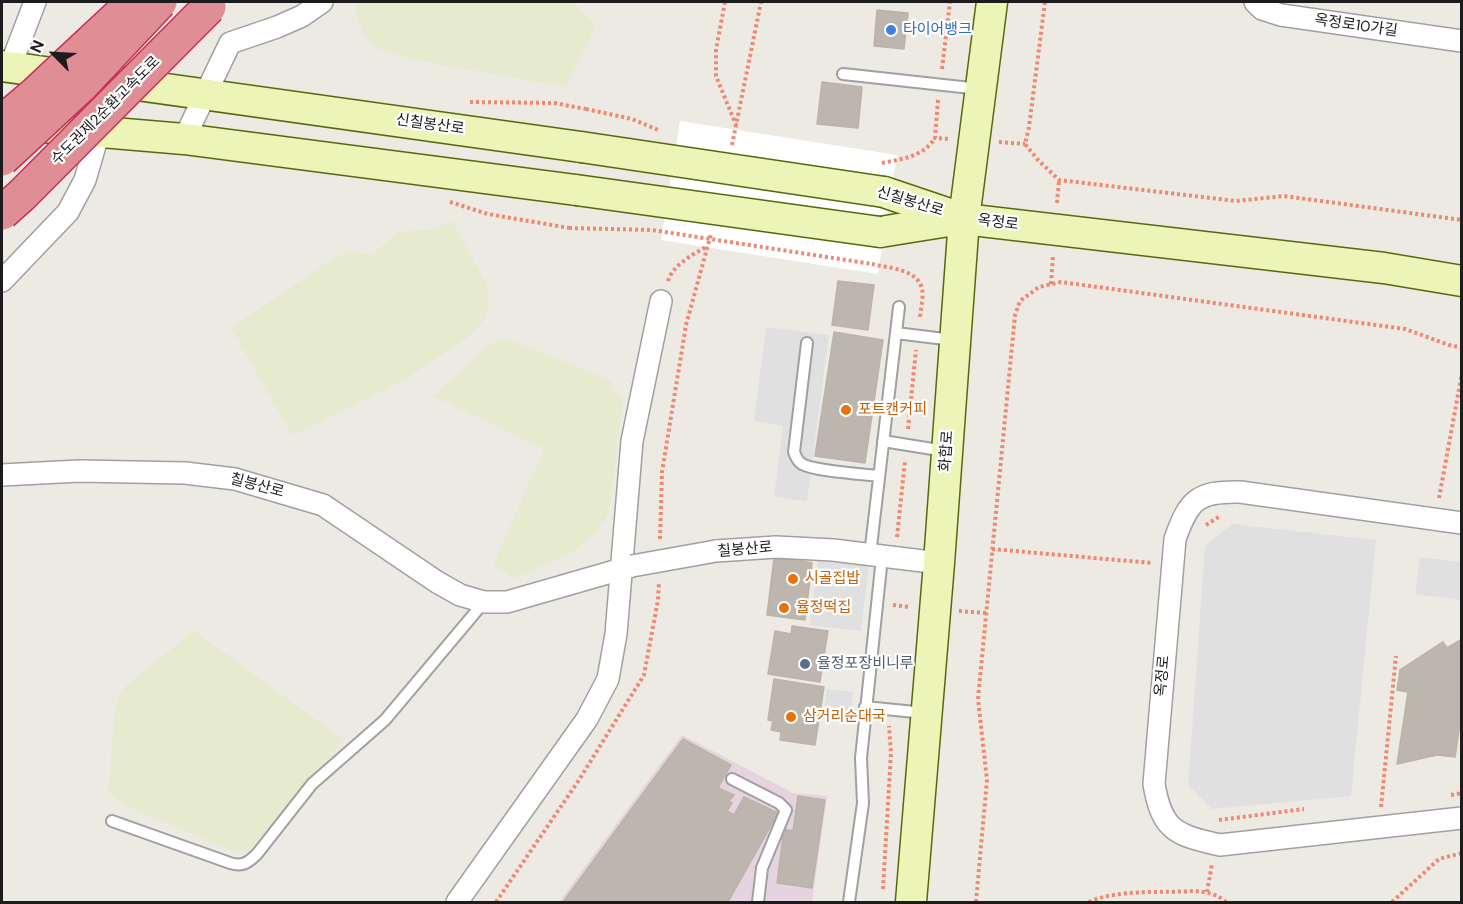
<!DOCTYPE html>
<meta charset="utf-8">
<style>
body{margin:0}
#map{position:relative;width:1463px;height:904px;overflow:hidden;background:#eceae2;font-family:"DM Sans",sans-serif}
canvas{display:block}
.frame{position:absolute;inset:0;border:3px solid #1c1c1c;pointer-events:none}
.north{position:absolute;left:24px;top:24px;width:60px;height:60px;-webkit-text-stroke:4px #fff;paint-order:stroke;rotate:294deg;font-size:16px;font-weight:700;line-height:24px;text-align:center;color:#1c1c1c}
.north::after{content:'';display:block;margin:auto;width:21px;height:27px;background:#1c1c1c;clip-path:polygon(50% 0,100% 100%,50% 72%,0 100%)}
</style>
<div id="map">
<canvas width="1463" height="904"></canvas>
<div class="frame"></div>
<div class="north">N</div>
</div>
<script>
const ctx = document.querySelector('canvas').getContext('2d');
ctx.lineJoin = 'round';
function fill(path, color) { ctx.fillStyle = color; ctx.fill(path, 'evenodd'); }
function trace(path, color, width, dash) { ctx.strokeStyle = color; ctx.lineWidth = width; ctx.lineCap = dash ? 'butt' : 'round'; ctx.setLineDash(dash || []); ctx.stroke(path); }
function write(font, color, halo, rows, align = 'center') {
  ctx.font = font + ' "DM Sans","Noto Sans KR",sans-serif'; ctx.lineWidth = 4.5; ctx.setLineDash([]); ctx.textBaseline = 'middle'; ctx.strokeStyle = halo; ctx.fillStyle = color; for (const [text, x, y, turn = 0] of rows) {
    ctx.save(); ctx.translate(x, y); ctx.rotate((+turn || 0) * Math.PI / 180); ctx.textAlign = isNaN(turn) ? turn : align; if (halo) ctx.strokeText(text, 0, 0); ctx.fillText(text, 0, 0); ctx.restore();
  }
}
fill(new Path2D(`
 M682,735L793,793L827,796L812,902H559Z`), '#e5d4e0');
fill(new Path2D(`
 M360,2H572L596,25L566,87L420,61L380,50L369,42L358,22L355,7Z
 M452,221L487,285L489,305L483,321L466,339L409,377L292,435L231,328L329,261L349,251L372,255L398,232L434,229Z
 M498,340L514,342L611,380V389L623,398L609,511L599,529L573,552L515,578L493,566L544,449L433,396L488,346Z
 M194,631L344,740L251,848L243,851H232L122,804L108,791L116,706L119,693L128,684Z`), '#e6eace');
fill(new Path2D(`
 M766,327L829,335L807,501L774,497L783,426L754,421Z
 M1232,524L1376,540L1351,796L1212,809L1188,785L1205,546Z
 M1420,557L1461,562V600L1415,594Z
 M818,559L869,565L861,631L810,625Z
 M827,689L853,692L851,710L824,706Z`), '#e0e0e0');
fill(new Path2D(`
 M680,121L897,155L878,274L661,240Z`), '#fff');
const building = new Path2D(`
 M877,10L908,13L904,49L874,46Z
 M822,82L862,87L858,128L817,124Z
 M838,281L874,285L868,330L832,325Z
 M834,332L883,340L865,463L815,456Z
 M775,550L802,553L801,561L812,563L805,620L767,615Z
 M792,626L828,631L820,682L768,674L775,631L791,634Z
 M1462,639V710L1455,757L1437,755L1397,764L1408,692L1397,690L1400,670L1443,642L1447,648Z
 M774,679L824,687L815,745L780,740L781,732L771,730L773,721L768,720Z
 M683,739L731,765L718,788L734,795L729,801L732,803L727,811L734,815L744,797L778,813L728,902H563Z
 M798,796L825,800L812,888L777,883L784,829L793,831Z`);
fill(building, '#bcb6af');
trace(building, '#bdb2a5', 1.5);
const lane = new Path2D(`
 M843,74L980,89
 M896,333L953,340
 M807,343L794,452C796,457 797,461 802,464C814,471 862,474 879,476
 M883,441L945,451
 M870,555L899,307
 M865,707L925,713
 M732,779L779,803L786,810L762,868L758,902
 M112,821L230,863C242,867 248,863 257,854L312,784L385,720L484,602
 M849,902L863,803L861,758L882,557`);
const street = new Path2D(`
 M1255,2L1262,9L1281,15L1462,41
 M10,67L35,2
 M184,139L230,43L277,27L302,16L322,2
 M2,281L68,212L85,180L99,132
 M2,475L79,471L185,473L235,479L323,505L437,582L460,595L484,602H507L632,566
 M1462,523L1240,492C1197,491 1189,500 1175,539L1154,784C1162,831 1176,835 1220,845L1462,818
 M716,551L776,547L833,550L939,563
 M457,902L587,719L608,679L616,634L632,441L661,301`);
const secondary = new Path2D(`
 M2,66L581,147
 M19,125L184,139L576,190
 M884,192L964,219L1384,268L1462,281
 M880,232L961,219
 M911,902L939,563L964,219L992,2`);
trace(lane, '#a0a0a0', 14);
trace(street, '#a0a0a0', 24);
trace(secondary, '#57690c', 33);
trace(new Path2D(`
 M725,2L716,50V76L736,125
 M1045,2L1029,127L1025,144L1038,160L1059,180L1236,201L1284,196L1462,220
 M942,69L950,2
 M938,100L935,138L950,139
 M470,102L554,103L586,109
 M999,142L1025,144
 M732,145L761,2
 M882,163C902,159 923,157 935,138
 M450,202L488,214L569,228
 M1057,203L1059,181
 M872,264C888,268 918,269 922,289C924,298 920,310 920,319
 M668,281C673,265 692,255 706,247
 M1051,284L1053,255
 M908,429L916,350
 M1439,498L1462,373
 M1206,525L1220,516
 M897,537L905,461
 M660,539L662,472L686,325L711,234
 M992,549L1152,563
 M893,605L910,607
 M959,611L986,613
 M1451,795L1462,793
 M1381,807L1396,656
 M1219,820L1304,809
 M883,889L891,753L889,726
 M1207,892L1212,864
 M496,902L579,780L644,675L658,600L659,582
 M976,902L987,780L978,699L1015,315L1020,301L1039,287L1061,282L1405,329L1452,346L1462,347
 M1089,902C1117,889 1163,893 1195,891C1206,892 1217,894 1226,902
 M1392,902L1439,859L1462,853`), '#ef8870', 4, [3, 3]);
trace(lane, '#fff', 10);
trace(street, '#fff', 21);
trace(secondary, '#ecf4b8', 30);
const streetBridge = new Path2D(`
 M632,566L716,551`);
const secondaryBridge = new Path2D(`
 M581,147L884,192
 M576,190L880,232`);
const highwayBridge = new Path2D(`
 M2,122L35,94L126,9
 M2,159L81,86L160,2
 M2,213L22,195L209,7`);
trace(streetBridge, '#a0a0a0', 24, []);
trace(secondaryBridge, '#57690c', 33, []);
trace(highwayBridge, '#c93057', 36, []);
trace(new Path2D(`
 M586,109L632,119L658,130
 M569,228L652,230L872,264`), '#ef8870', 4, [3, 3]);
trace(streetBridge, '#fff', 21);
trace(secondaryBridge, '#ecf4b8', 30);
trace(highwayBridge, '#df8e96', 33);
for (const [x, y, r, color] of [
 [891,30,6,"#3f7fe0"],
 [846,410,6,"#e8710a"],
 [793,579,6,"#e8710a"],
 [784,608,6,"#e8710a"],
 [805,664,6,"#5c6f8a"],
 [791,717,6,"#e8710a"]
]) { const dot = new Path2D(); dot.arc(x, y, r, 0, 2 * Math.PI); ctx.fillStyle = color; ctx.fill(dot); trace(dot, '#fff', 2); }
write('15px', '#1c1c1c', '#fff', [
 ["옥정로10가길",1356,26,8],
 ["수도권제2순환고속도로",106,111,-45],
 ["신칠봉산로",430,125,8],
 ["신칠봉산로",910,202,17],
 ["옥정로",998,223,7],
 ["화합로",947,451,-86],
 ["칠봉산로",257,486,15],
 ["칠봉산로",745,550,-5],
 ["옥정로",1163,676,-85]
]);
write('15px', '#366cbe', '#fff', [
 ["타이어뱅크",903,30]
], 'left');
write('15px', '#c56008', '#fff', [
 ["포트캔커피",858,410],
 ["시골집밥",805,579],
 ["율정떡집",796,608],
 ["삼거리순대국",803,717]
], 'left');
write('15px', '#4e5e75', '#fff', [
 ["율정포장비니루",817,664]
], 'left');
</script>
